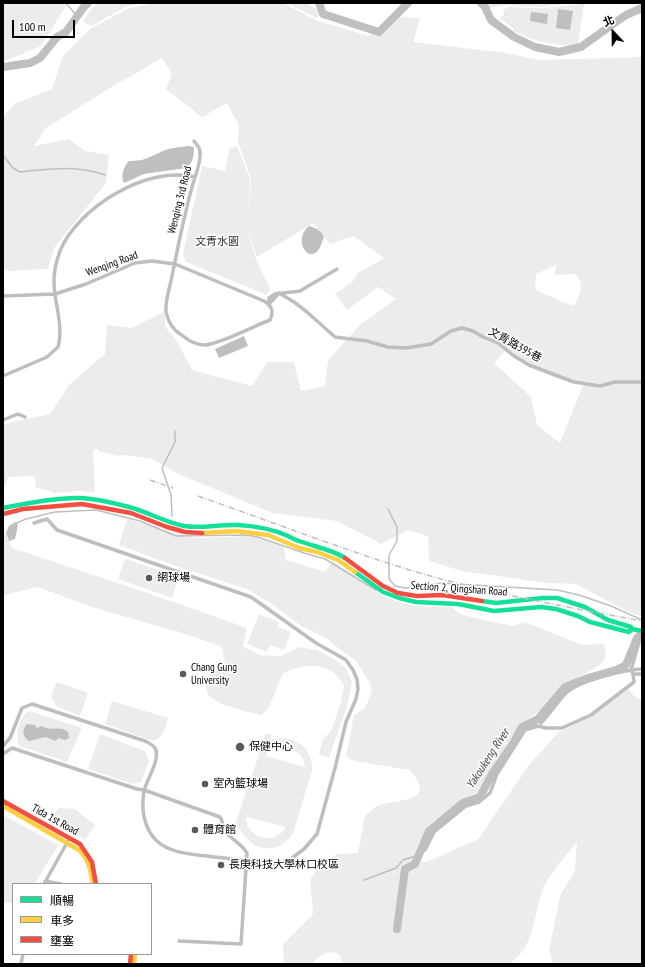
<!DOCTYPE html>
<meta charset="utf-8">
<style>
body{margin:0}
#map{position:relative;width:645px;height:967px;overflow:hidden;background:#fff;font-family:"PT Sans Narrow","Noto Sans TC",sans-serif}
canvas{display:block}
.frame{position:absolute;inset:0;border:4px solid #000;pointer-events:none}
.legend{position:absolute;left:12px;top:883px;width:140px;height:72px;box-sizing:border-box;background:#fff;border:1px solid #999;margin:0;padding:5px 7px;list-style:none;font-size:12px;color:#000}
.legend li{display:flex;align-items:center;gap:8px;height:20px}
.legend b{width:20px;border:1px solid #999}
.north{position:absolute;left:593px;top:12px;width:40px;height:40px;-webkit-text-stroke:3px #fff;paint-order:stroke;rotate:338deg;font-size:11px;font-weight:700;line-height:16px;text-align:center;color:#000}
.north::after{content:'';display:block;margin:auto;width:14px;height:18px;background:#000;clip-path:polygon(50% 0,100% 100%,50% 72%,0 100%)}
.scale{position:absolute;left:12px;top:20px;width:63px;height:18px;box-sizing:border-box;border:2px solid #000;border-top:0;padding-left:5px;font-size:12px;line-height:14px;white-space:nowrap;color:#000;-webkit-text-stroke:3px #fff;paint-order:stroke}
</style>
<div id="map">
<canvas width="645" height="967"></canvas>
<div class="frame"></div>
<ul class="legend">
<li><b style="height:5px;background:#16e098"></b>順暢</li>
<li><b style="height:5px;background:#ffcf43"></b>車多</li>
<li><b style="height:5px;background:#f24e42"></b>壅塞</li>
</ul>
<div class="north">北</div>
<div class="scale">100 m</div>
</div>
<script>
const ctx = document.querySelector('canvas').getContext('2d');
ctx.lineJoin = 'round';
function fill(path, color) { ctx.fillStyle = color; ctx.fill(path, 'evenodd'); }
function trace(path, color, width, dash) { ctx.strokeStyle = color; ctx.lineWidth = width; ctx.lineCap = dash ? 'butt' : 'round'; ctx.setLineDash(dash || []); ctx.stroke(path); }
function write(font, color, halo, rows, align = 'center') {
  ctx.font = font + ' "PT Sans Narrow","Noto Sans TC",sans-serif'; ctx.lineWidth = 3; ctx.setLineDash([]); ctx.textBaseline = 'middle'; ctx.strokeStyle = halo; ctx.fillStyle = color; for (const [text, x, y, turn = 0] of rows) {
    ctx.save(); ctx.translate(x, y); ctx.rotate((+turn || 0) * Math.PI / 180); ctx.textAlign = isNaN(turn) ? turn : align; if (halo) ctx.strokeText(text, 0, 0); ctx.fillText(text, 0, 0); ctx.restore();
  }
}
fill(new Path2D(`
 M3,3H68L41,46L3,62Z
 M97,3H142L128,6L91,26L83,22L91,9Z
 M154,3H283L318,21L369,36L396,17L420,18L413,42L507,53L538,60L642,57V616L633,614L576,584L548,583L462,571L429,561L428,536L408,530L381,544L337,521L273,513L178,474L152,459L127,455L117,456L101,452L96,448L93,452L95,492L77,491L54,493L51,491L36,488L35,476L8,477L4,488H3V425L12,422L50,414L70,384L105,354L107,325L131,328L164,312L166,328L177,341L192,370L252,386L267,362H294L301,391L325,386L328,360L360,325L396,299L378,287L347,310L335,294L352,282L358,273L384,258L354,236L330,244L313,223L257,257L247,228L256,259L270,289L267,295L186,262L183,254L202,166L225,171L229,149L237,146L250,179L248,220L251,179L238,142L239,125L227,103L202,117L166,89L172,74L162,58L105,91L45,129L34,146L69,139L85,151L109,155L106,183L54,248L48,269L10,271L3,268V117L14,104L52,89L63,56L90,29L127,9ZM556,265L555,275L576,274C584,284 581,292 575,304L570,305L535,290L536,274ZM505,351L527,366L561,380L583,385L560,443L537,425L531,397L494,363Z
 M286,3H309L310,6L316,8L319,15L317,18Z
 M486,3H570L541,7L507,5L489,8Z
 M584,4L578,44L576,46C554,45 534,42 514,31L513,28L504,21L500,20L501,15L503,16L504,13L503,10L509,7L542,8Z
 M127,519L194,538L253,536L284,547L286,560L325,572L333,561L383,596L398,602L416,606L451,607L462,615L513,626L525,622L582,645L604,644L606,655L603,662L595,668L564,685L540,711L521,724L493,766L479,792L434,821L427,828L412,862H427L478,839L529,765L558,733L591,716L628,689L635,697L642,700V964H553L549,950L560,896L575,870L577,841C568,854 548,876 543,889C533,915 535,950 508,964H343L339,954C325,949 321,955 312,964H284L283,944L313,914L310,879L323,862L337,854L358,853L365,816C369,813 373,808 377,806C396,798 439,805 410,770L354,761L346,756L354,715L365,708L372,691L370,683L356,661L324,637L301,626L271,603L247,589L173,565L119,545Z
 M3,528L12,548L168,600L247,628L243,646L260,655L281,656L300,647L317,650L334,659L345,667L352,681L348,703L329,758L319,754L323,739L331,731L341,702L344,685C330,661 306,663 283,673L268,709L261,715C249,712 215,705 208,694C206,690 206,683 205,678L225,663L222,647L192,636L92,607L38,587L8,594L3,597Z
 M125,559L179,577L172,598L118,579Z
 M259,614L279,622L278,627L291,632L284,650L270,645L267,652L247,644Z
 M57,682L88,693L80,716L56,706L51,696Z
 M112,701L168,718C165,728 164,738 153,741L105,724Z
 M29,711L82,728L67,762L19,746C15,735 19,717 29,711Z
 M266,733L272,735L270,740C277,739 286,737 293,740C306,745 313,757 312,771L293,833C279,856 250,852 240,828L237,829L234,828ZM283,748C295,749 304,754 305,767L265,756L270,751ZM246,817L285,827V828C276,846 245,838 246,817Z
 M100,734L145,751L149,761L141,782L133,784L88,769Z
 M60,808L75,809L95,825L85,840L50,819L54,812Z
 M3,815L58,845L35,884H13V903L3,902Z`), '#ececec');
fill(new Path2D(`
 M558,9L573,11L570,30L556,28Z
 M531,12L548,14L547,24L530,21Z
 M188,146L194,147C194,156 193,163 186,168L144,174L124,183C120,176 124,166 129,161C146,161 149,157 163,151C170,148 180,147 188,146Z
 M309,226C316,228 322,231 324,237C322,241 321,246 319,249C309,265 292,240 309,226Z
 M244,336L248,346L219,358L215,349Z
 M15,522L18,525L15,539L9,541L6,533L9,526Z
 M27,724L35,725L37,728L42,726C50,732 60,725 68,732L69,738L65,740L58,738L56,741L46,737L29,741C22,737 22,729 27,724Z`), '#bfbfbf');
trace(new Path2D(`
 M66,3L77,16
 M3,155L13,168L20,172C49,169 77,165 105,175
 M388,509L397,527V541L389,555V579L395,586L405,588L415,587L440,583L557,590L579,595L611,606L642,620
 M172,516L171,495L162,468L175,442V431
 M14,524L26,519L55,512L96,510L140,521L176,536L247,535L258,537L304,553L325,559L376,590
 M364,880L396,868L403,860L419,855`), '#bfbfbf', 1.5);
trace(new Path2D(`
 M319,3L323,14L379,32L408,3
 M481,3L485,7L491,20L514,37L535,47L559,52L581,47L613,24L626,15L642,8
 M3,67L30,63L40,58L57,37L66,32L83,8L88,3
 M397,929L405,869L415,864L429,831L463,803L480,797L492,774L514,742L522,727L538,719L565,687L588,678L616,670L626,665L637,638L642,633`), '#bfbfbf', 8);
trace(new Path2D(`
 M279,293L294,302L307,312L335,337L367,341L388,347L406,348L431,344L451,331L462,328L473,331L483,337L498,343L514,356L529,365L574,382L600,386L615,382H642
 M3,296L55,294L86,284L135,263L152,261L175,264L264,301C272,306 274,311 270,320C254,326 220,344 205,345C197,345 189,341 183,336C174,331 168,322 166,312C165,300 170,287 172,276C178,246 184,216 192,187C195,176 201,164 200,152C200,147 197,145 194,141
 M269,304V298L275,294L300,291L337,269
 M269,304L279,293
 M3,376L47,357L58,347C65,321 50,295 55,269C56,263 58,256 60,251C78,207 148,165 195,177
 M3,420L18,414L25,417
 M633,674H642
 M541,723C550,714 557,702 566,693C580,680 624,670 642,669
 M3,746L10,738L22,708L32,704L145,741C149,743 155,746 156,750C159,762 147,779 144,791C140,814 146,840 170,849C184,855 200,855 215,857C234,859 253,861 272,864L281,863L292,858L304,849L317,834L335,768L346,722L356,699L358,689L357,679L353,670L346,660L316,643L251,597L57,530L47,519L34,523
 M3,754L12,748L137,789L144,790L220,817C224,822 222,827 226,832C232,840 242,844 247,853L241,944L179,941
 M425,850L434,832L466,806L479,802L490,793L497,774L525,730L538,726L546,728H562L591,715L634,682L633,674L631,670L642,632
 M45,881L61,884
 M44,884L68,841
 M21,964L23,954`), '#bebebe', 3.5);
trace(new Path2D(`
 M3,508C27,503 57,497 81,498C97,499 114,503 129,507C148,512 164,522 184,526C201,529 220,524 238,525C255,526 273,529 288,536C292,538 295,540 299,541C315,547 331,549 345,558
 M355,572L383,592L399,598L416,602L458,604L494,611L541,607L556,609L578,616L590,622L629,632L632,629
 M482,601L496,603L543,598H557L585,607L608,620L631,627L632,629L642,631`), '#16e098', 4.5);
trace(new Path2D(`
 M202,533L237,531L268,535L299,548L317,552L338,560L355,572
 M3,806L79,850C89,860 91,871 93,884
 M134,964L135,954`), '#ffcf43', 4.5);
trace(new Path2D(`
 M3,514L23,509L82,504L131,513L167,527L185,532L202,533
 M345,558L383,586L398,593L417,596L442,595L482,601
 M3,801L80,844L92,862L96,884
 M130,964L131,954`), '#f24e42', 4.5);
trace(new Path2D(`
 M150,480L173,488
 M198,496C266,520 334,546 403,568C481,592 562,606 642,621`), '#bebebe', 1.5, [6, 2, 1, 2]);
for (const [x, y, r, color] of [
 [149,578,4,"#595959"],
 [183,674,4,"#595959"],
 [240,747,5,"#595959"],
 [205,784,4,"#595959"],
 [195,830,4,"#595959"],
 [221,865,4,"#595959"]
]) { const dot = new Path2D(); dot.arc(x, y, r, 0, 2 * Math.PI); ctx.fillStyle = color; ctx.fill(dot); trace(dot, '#fff', 1.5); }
write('11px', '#000', '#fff', [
 ["Wenqing 3rd Road",180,200,-76],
 ["Wenqing Road",112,264,-20],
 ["文青路395巷",515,345,29],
 ["Section 2, Qingshan Road",459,589,4],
 ["Tida 1st Road",55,820,29]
]);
write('11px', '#333', '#fff', [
 ["文青水園",217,242]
]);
write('11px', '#000', '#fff', [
 ["網球場",157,578],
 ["Chang Gung",191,668],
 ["University",191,681],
 ["保健中心",249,747],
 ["室內籃球場",213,784],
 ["體育館",203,830],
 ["長庚科技大學林口校區",229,865]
], 'left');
write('italic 12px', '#444', '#fff', [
 ["Yakoukeng River",488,759,-57]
]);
</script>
